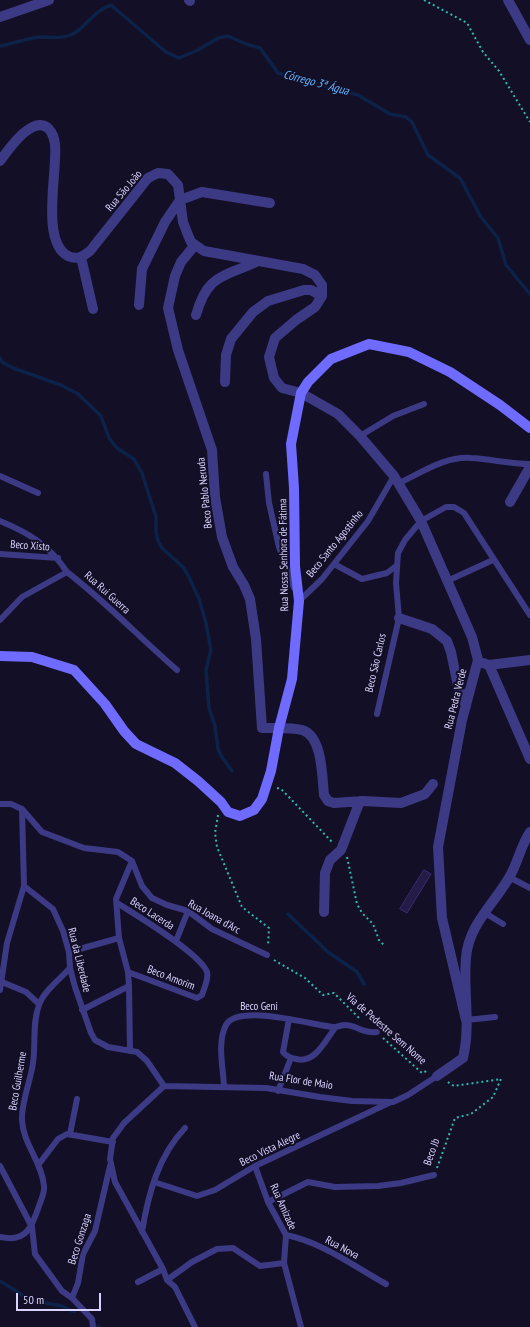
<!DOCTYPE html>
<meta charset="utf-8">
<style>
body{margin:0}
#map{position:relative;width:530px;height:1327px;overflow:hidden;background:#130f26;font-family:"PT Sans Narrow",sans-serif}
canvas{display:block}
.scale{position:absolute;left:16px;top:1293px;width:85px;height:18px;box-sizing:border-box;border:2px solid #d9d4ff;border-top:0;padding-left:5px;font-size:12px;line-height:14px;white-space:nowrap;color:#d9d4ff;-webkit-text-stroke:3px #130f26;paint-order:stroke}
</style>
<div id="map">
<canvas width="530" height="1327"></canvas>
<div class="scale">50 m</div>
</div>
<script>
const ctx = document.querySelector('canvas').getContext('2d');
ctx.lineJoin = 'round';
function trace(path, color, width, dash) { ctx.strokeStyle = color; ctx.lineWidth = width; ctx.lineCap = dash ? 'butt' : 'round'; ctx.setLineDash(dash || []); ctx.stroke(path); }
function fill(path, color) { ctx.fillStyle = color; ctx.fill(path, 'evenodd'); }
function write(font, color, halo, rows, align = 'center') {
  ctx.font = font + ' "PT Sans Narrow",sans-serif'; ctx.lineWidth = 4; ctx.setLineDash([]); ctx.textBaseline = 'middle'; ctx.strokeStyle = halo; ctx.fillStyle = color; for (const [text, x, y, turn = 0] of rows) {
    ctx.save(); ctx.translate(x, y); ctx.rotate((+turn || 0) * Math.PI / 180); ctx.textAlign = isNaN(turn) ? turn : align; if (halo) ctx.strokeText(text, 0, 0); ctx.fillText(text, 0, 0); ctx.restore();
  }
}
trace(new Path2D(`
 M0,46C13,44 27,38 40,37C50,37 61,39 71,35C86,28 94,10 111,5L166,52L179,58L198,50L218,38L228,36L246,44L260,48L278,73L358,95L390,114L406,117L412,122L428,155L460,178L481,217L498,238L506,265L530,294
 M0,358L2,362L13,368L61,385L78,394L101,416L109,438L117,448L134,459L142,473L156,517V531L158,541L162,548L183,567L189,577L199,599L206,623L211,650L206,670L209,708L215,726L218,749L222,757L232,771
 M288,914L328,952L357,972L364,984
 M0,1281L30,1300L62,1306L74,1312
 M98,1326L99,1327`), '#0c2248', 3.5);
const building = new Path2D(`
 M424,870L431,874L407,913L400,909Z`);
fill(building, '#241b47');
trace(building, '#3b2d73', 1);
trace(new Path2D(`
 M424,0L467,23L483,52L499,71L530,122
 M277,788L281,789L286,794L333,843
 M218,815L215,833L217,847L242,907L269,928L268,946
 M347,857L357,904L362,913L373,924L379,940L384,945
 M274,960L305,978L323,995L334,993L360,1019
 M383,1038L422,1073L429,1070
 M437,1168L455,1118L471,1114L493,1097L501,1079L454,1086L446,1081`), '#2fb8b0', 2, [2, 3]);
trace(new Path2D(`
 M360,436L393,416L424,404
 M266,474L269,503L279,547L294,588
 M0,476L38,493
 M399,483C421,473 445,456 471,458C491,459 510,464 530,464
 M0,521C29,533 49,545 67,572
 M0,554L58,558
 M334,564L362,579L387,573L396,566
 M447,581L493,560
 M298,599L299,601L322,579L368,521L394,476
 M0,620L22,597L67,572C106,602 140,638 177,670
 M377,714L399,618L396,583L398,553L405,540L421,521L446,507H454L464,513L530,615
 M0,804H11L22,809L42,832L84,848L118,852L132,861L142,886L152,898L167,905L188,911L212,929L267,955
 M22,809L24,886L53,909L63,931L69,952L70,968L75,987L91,1033L95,1040L108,1047L137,1052L147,1061L164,1086
 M509,877L530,888
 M117,903C136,915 200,953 207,972C209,979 204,988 202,995L197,998L128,972
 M485,913L503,924
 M176,941L188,911
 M69,952L119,938
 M2,982L26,992L39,1004
 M0,990L7,943L24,886
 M82,1010L129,986
 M289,1019L283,1052C286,1056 291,1058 296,1059C315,1064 325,1041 335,1028
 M466,1020L495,1017
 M130,1051L129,986L128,972L119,938L116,899L132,861
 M224,1086C223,1067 217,1042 226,1025C238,1003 312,1025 333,1027C337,1028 340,1025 345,1025C357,1025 362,1034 377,1032
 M278,1091L291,1058
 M70,1134L77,1099
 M39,1164L58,1139L67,1134L113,1142
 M0,1166L32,1227L35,1254L62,1291L72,1298L92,1319L93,1327
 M255,1166L268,1202L286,1235L284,1263L301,1327
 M154,1182L197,1196L215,1190L255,1166L391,1102
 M268,1202L308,1182L335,1187L378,1186L401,1183L434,1175
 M142,1232C148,1195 158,1156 185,1128
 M286,1235C322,1242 355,1267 386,1284
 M0,1237C26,1243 32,1227 39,1206C41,1200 45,1192 44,1186C42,1162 23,1144 22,1120C21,1104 31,1079 33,1063C36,1044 32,1023 39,1005C44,991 60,979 70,968
 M167,1280L192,1262L217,1249L233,1248L260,1266L284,1263
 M138,1282L163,1269
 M72,1298L78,1283L83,1254L95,1231L110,1166
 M195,1327L175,1287L167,1280L163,1269L115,1182L110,1159L113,1138L124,1123L164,1086L266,1088L320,1097L352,1101L393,1102L408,1095L437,1076`), '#3d3a85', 6);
trace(new Path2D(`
 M189,0L190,1
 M508,0L530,40
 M0,17L49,0
 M0,161C9,149 32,115 48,128C53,133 54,138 55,144C58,170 40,241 68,256C77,260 82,257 90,251L148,178L158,173L168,174L178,185L183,222L188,235L191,242L204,251L303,269L315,275L322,285V296L315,307L296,320L275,338L269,357L274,378L282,388L301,393L338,414L360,436L394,476L421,521L472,637L478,660L462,720L438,847L442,918L466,1020
 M195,245L181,262L175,276L168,308L178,350L212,450L215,497L222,537L233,567L244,585L250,599L256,639L262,728C275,728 290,727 302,730C323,736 322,778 324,795L328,801L334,803L363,801L401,803L425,794L433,784
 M81,257L93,309
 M139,305L142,269L165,222L180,200L202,192L270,203
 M196,315C208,273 223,278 258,261
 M225,382L226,355L231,339L253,312L268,301L304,290H311L322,296
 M510,502L530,467
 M399,618L432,629L447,641L451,652L458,686L466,706
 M483,663L489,665L530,660
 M489,665L530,759
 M324,912L325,873L330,860L341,850L360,801
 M437,1076L463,1058C471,1025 463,991 466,958C468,925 495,903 510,876C518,862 521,845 530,832`), '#3d3a85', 10);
trace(new Path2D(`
 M0,656L32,657L74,670L105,704L124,731L136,744L175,763L198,781L221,802L228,812L240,816L254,810L262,799L271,771L279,728L292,679L299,601L295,566L294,488L291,444L301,393L308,382L331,359L369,344L409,352L450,372L500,405L530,428`), '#6f6bff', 10);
write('11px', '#d9d4ff', '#130f26', [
 ["Rua São João",124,191,-50],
 ["Beco Pablo Neruda",205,493,-96],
 ["Beco Santo Agostinho",335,544,-51],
 ["Beco Xisto",30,546,4],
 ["Rua Nossa Senhora de Fátima",284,555,-91],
 ["Rua Rui Guerra",107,593,42],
 ["Beco São Carlos",376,663,-77],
 ["Rua Pedra Verde",456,699,-76],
 ["Beco Lacerda",152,914,33],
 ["Rua Joana d'Arc",214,917,29],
 ["Rua da Liberdade",79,960,76],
 ["Beco Amorim",171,978,21],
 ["Beco Geni",259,1007],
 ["Via de Pedestre Sem Nome",386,1029,41],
 ["Beco Guilherme",18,1081,-80],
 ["Rua Flor de Maio",301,1081,9],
 ["Beco Vista Alegre",270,1149,-26],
 ["Beco Jb",432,1152,-70],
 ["Rua Amizade",283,1207,66],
 ["Beco Gonzaga",80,1239,-72],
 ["Rua Nova",342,1248,28]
]);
write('italic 12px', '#62b6ff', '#130f26', [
 ["Córrego 3ª Água",316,83,15]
]);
</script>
